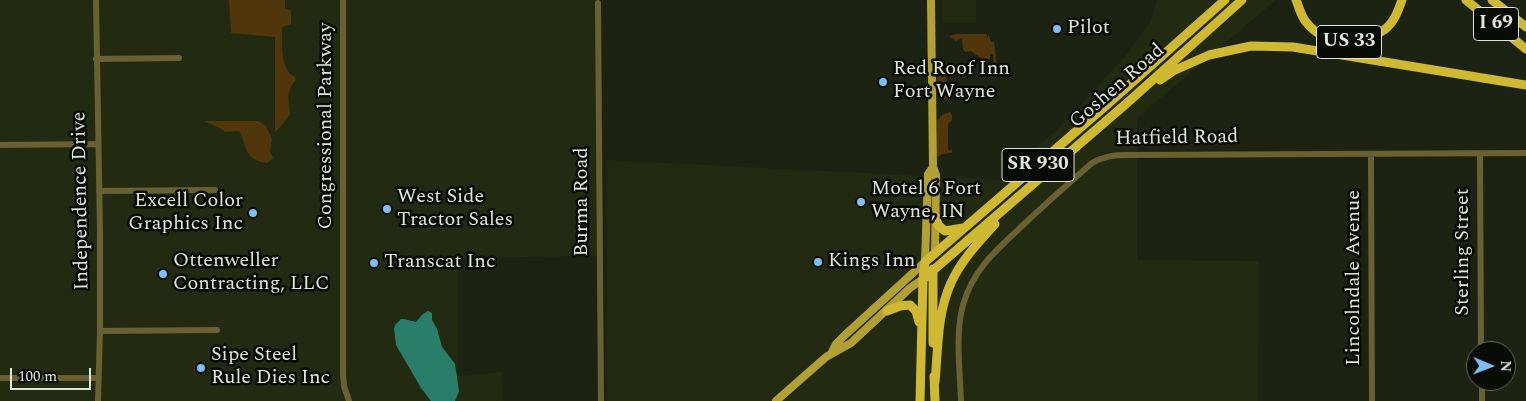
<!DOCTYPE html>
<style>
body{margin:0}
#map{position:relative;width:1526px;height:401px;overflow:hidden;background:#1d2312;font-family:Spectral,serif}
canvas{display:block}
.north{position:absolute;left:1466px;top:341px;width:50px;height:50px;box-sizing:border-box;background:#090c05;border:1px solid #5f635a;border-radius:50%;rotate:91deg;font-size:14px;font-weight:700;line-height:20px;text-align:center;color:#e0e5d9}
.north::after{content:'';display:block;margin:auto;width:18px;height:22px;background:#7cbef9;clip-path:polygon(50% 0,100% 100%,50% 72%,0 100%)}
.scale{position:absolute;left:10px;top:368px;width:81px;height:22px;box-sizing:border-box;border:2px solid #e0e5d9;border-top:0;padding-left:6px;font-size:15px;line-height:18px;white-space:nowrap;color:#e0e5d9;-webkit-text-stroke:4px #090c05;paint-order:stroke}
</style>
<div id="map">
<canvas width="1526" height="401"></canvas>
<div class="north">N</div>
<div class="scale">100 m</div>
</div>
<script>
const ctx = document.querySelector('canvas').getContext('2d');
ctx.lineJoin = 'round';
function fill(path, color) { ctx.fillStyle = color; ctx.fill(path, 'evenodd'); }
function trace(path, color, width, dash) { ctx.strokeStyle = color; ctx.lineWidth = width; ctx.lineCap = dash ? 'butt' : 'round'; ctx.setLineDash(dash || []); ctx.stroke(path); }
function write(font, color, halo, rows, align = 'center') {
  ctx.font = font + ' Spectral,serif'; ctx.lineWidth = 5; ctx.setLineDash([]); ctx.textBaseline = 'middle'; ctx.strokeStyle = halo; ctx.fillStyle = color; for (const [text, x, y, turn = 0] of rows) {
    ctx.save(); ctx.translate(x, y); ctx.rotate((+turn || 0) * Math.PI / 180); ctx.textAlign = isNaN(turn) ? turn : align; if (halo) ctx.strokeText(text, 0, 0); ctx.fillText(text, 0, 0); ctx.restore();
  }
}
fill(new Path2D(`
 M0,0H601L597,256L458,258V376L501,372L504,401H0Z
 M942,0H976V23H942Z
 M1157,0H1276L1137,118V260L1259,261L1258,401H607V160L1001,180L1059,128L1128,53L1151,21Z`), '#222a12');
fill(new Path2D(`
 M229,0H285V9L291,10V24L282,27C282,41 280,72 295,77L296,80C285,91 289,100 290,114L281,126L275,132V37L231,33Z
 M956,34H987V37L989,35L991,42H994L997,65L998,67H1002V72L994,70L993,54H990V59H982L971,51L965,52L963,49L962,38L956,41L949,36Z
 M942,67H947L951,74H946L947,83L951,82V86L953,88L952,97L949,100L941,99C935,90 935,75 942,67Z
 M965,89H983L987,92L986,97L982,99H964L961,97L960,93Z
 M950,112L952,115V120L948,124V148L949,151L952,149V153L943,154L937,157V121L942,115Z
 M204,121H258L266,126L272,139L270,151L273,158L267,163C243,159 248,148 239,131L225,132L220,128Z`), '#51360c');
fill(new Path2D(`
 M428,311L432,313V320L437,329L442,347L455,364L459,391L455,401H431L421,388L396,345L394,328L395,325L401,319H404L416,322L423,314Z`), '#287e68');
trace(new Path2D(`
 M96,0L100,230V331L98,401
 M343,0V374L344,386L349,401
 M598,3L601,401
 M96,59L179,58
 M0,145L98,144
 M1480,154L1481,351
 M1371,155L1372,401
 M99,191L215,190
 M100,331L217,330
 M0,378H98
 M1482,381V401
 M961,401C960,371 955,334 963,305C972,271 996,250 1021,227C1044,205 1068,184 1092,163C1104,156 1115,155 1129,155L1526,153`), '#696132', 6);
trace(new Path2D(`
 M931,0L933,167L936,175L935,254
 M832,352L836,344L845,335L925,262L928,174L933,167
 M776,401L826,357L851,343L910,288L923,279`), '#b3a035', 8);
trace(new Path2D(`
 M1296,0C1299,7 1301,16 1306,22C1324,45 1361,47 1384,30C1394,23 1398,11 1402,0
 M1466,0L1526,49
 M1492,0L1526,27
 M1160,80L1173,71L1209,55L1251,46L1293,47L1526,85
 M936,217L938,225L945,231L963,228
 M933,269V343
 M923,279L1127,103L1242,0
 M887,311L900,306L910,305L916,311L919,322
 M934,376L935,401
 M935,382C938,350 937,313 951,283C961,260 979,242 995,224
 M920,401L923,279L925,262L1109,103L1225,0`), '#d0b932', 9);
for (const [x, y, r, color] of [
 [1057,29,5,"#7cbef9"],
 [883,82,5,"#7cbef9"],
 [861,202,5,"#7cbef9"],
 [387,209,5,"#7cbef9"],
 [253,213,5,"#7cbef9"],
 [818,262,5,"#7cbef9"],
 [374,263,5,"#7cbef9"],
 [163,274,5,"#7cbef9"],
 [201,368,5,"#7cbef9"]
]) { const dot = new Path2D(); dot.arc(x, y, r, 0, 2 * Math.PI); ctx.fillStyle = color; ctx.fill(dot); trace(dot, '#090c05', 2); }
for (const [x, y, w] of [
 [1496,24,45],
 [1349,42,65],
 [1038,165,72]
]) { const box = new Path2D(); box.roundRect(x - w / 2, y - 16.5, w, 33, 4); ctx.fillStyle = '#090c05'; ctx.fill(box); trace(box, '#e0e5d9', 1); }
write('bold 19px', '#e0e5d9', null, [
 ["I 69",1496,24],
 ["US 33",1349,42],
 ["SR 930",1038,165]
]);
write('20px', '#e0e5d9', '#090c05', [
 ["Pilot",1067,29],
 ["Red Roof Inn",893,70],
 ["Fort Wayne",893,93],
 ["Motel 6 Fort",871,190],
 ["Wayne, IN",871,213],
 ["West Side",397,198],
 ["Tractor Sales",397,221],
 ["Excell Color",243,202,"right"],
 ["Graphics Inc",243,225,"right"],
 ["Ottenweller",173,262],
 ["Contracting, LLC",173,285],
 ["Kings Inn",828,262],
 ["Transcat Inc",384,263],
 ["Sipe Steel",211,356],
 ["Rule Dies Inc",211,379]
], 'left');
write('20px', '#e0e5d9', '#090c05', [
 ["Goshen Road",1118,87,-41],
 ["Congressional Parkway",327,126,-90],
 ["Hatfield Road",1177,139,-1],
 ["Independence Drive",82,201,-91],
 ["Burma Road",583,202,-90],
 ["Sterling Street",1464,252,-90],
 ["Lincolndale Avenue",1355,278,-90]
]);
</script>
